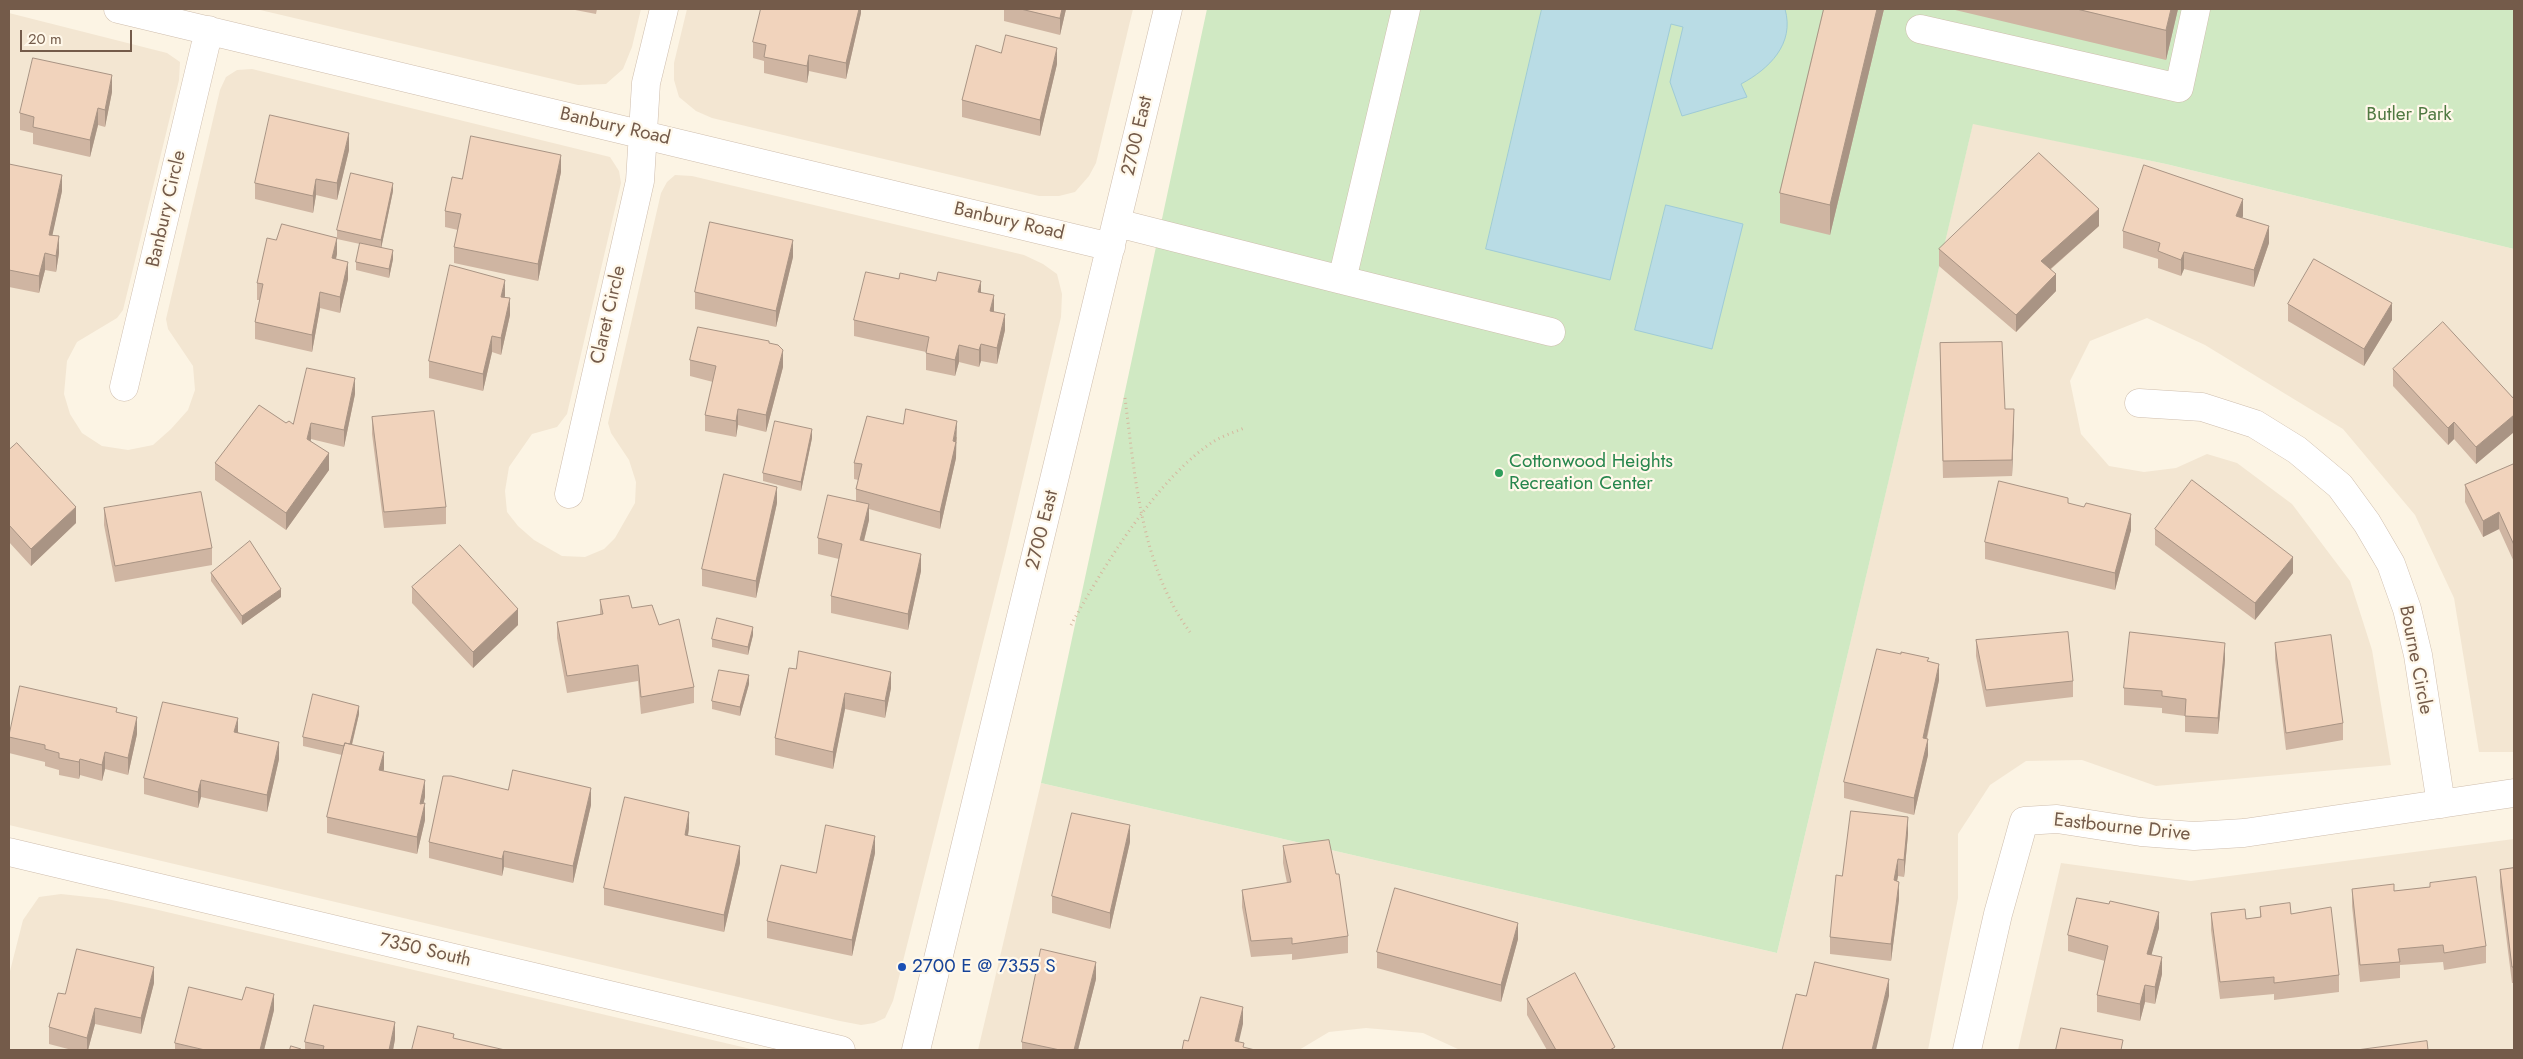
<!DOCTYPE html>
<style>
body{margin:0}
#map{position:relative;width:2523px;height:1059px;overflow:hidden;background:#fcf4e4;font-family:Jost,sans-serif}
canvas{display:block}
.frame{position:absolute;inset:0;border:10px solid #745b4a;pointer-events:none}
.scale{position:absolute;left:20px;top:30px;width:112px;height:22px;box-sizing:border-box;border:2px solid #745b4a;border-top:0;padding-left:6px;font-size:15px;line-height:18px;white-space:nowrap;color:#745b4a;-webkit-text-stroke:4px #fff8ea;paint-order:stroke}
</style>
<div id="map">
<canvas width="2523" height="1059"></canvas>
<div class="frame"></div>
<div class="scale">20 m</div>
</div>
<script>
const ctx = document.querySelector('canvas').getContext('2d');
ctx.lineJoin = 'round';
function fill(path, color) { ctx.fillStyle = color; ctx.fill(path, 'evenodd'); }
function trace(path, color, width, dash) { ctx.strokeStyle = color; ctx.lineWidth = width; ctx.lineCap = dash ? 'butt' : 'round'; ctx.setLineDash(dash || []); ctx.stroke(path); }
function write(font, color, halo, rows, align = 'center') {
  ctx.font = font + ' Jost,sans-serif'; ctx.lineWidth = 4.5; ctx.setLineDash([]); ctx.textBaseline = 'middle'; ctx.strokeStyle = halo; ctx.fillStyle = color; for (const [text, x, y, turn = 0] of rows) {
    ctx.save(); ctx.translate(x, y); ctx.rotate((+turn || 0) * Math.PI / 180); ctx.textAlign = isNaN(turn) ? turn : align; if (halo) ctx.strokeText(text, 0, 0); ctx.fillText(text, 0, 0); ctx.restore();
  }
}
fill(new Path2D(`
 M256,9H641L632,47L623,69L606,84L578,85Z
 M687,9H1133L1096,163L1089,176L1075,192L1059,196H1039L712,118L696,111L679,97L674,80V63Z
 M9,13L167,53L180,62L179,80L123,310L117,318L77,342L67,361L64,394L70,414L82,433L102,446L128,450L153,445L171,429L188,410L195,390L193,366L168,329L166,319L220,90L226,77L237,70L252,69L610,157L619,171L621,183L567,414L557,427L532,434L509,467L505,491L507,512L518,526L534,540L562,556L585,557L604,549L615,538L635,503L636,482L629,460L611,433L608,423L661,193L667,182L675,175L692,176L1024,255L1043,264L1057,274L1062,294L1061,317L1005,555L893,1001L885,1018L874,1023L861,1025L840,1021L9,825Z
 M1973,123L2166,164L2514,249V752H2479L2454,598L2415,515L2343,429L2205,345L2147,318L2090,341L2070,381L2081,434L2109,466L2144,472L2176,468L2207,454L2237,463L2292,504L2350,581L2372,650L2391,765L2156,786L2082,760L2026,761L1990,785L1958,834V898L1928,1050H1460L1423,1033L1366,1028L1329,1032L1299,1050H978L1041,783L1777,953Z
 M2514,839V1050H2018L2061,863L2191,881Z
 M61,894L107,899L154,909L755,1050H9V975L23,920L39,897Z`), '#f3e6d2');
fill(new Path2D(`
 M1207,9H2514V249L2166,164L1973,124L1777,953L1041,783Z`), '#d0e9c3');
const water = new Path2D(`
 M1542,9H1785C1795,44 1769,69 1741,84L1747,97L1682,116L1670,82L1683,27L1671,24L1610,280L1486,249Z
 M1666,205L1743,224L1712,349L1635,330Z`);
fill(water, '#b9dce5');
trace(water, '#9fcbd7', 1);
const minor = new Path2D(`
 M118,9L1111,247
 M1920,29L2179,88L2196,9
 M1117,223L1342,280L1406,9
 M1342,280L1551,332
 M124,387L209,30
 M2139,403L2202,407L2255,424L2297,450L2340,486L2367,523L2391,564L2407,609L2418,655L2441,804
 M569,494L640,181L646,83L664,9
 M9,852L841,1050
 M916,1050L1168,9
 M1967,1050L1998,914L2024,821L2057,819L2141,832L2194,836L2244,833L2514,793`);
trace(minor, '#cfbeae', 29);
trace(new Path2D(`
 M1125,398C1135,476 1141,566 1190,632
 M1071,625C1103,567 1159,475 1216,440C1225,435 1235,432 1244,428`), '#d5b79f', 3, [1, 4]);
trace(minor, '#fff', 28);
fill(new Path2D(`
 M570,9H597L596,14Z
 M861,9V13L846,79L809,71L807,83L764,73V61L753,58V42Z
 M1004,9H1066L1060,35L1004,21Z
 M1824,9H1884L1830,235L1780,223V193Z
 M1951,9H2178L2166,60Z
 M1001,53L1057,64L1040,136L962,117V100Z
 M112,92L105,127L98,125L90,157L33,144V133L20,130V113Z
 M349,150L337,200L316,195L313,213L255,199V183Z
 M9,164L62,191L52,235L59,253L56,272L45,270L39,293L9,287Z
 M561,172L538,281L454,263V247L458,230L445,227V211L462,179Z
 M393,191L381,248L393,259L389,278L356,270V262L360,244L337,239V230Z
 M2243,216L2242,218L2269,243L2254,287L2184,269L2181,276L2158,268V259L2123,248V231Z
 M2099,226L2051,269L2056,291L2016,332L1939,266V249Z
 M337,254L336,259L348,279L340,313L320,308L312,352L255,339V322L260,300H257V283Z
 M793,257L776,327L695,309V292Z
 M899,279L981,292L1005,330L997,364L981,361L979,367L959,362L955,376L926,370V352L854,336V320Z
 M505,297L510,315L501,355L492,352L483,391L429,378V361Z
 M2288,304L2392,320L2364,366L2288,321Z
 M769,343L783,367L766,432L738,425L736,437L705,431V415L713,382L690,376V360Z
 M1940,359L2005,409L2014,425L2012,476L1943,478Z
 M2393,369L2514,399V432L2476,464L2454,439L2448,445L2393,386Z
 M355,394L344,447L311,439V441L329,470L286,530L215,480V463L286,423L293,424Z
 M372,417L446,507V524L384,528L372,434Z
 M957,437L956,442V458L940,529L869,509V520L864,541L921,571L908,630L831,613V596L839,559L818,554V538L856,501V489L858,480L854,479V463Z
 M812,438L801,491L763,481V473Z
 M9,450L76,523L31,566L9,542Z
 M2514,464V562L2499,529L2483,537L2465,502V485Z
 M777,503L756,598L702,586V569Z
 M2068,504L2131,530L2115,590L1985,559V542Z
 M104,508L212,548V565L115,582L104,525Z
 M2155,529L2293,573L2255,620L2155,545Z
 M211,573L281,597L242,625L211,581Z
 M412,587L518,625L473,668L412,603Z
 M600,600L632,608L659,625L694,687V703L641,714L638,681L567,693L557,638V622L600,615Z
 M753,635L748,655L712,647V639Z
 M1976,640L2073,681V697L1986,707L1976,656Z
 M2275,643L2343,723V740L2286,750L2275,659Z
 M2225,660L2218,734L2185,732V716L2162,713V708L2124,705V688Z
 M1929,662L1939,680L1927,739L1928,755L1914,815L1844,798V782Z
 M789,668L891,688L885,718L845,709L833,769L775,755V738Z
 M749,684L740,716L712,709V701Z
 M117,712L137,734L128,775L105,769L102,781L80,775L79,779L59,775V770L45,766V762L9,753V735Z
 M359,714L352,745L384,769L383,771L425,797L423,803L425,820L417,854L327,833V817L342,755L303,746V737Z
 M238,732L279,759L267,812L201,797L198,808L144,794V778Z
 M508,790L591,805L573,883L504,867L502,876L429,858V842Z
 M689,828L688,836L740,863L724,932L604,905V888Z
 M1908,834L1904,877L1898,876L1897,881L1899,899L1891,961L1830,954V937L1842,876Z
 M1130,842L1110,929L1052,913V896Z
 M1283,846L1348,936V953L1292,960V954L1251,957L1242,907V890L1287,883L1283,863Z
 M875,853L852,956L767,938V921L816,873Z
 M2514,868V983H2512L2500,887V870Z
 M2430,883L2486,946V963L2444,970L2443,962L2400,965V978L2360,982L2352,906V889L2394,891L2430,887Z
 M2260,907L2291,914L2339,975V992L2274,1000V994L2220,999L2211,930V913L2246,919L2260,917Z
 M2159,928L2151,955L2162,974L2155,1004L2145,1002L2140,1021L2097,1012V995L2105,961L2068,951V935Z
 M1518,939L1501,1002L1377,968V952Z
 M1096,979L1078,1050H1022V1042Z
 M154,983L141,1034L95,1024L88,1050H72L49,1044V1027L65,994Z
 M1527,999L1615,1050H1547L1527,1015Z
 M242,1000L274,1010L264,1050H175V1043Z
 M395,1039L393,1050H305V1042Z`), '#cfb5a2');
fill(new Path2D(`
 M859,9H861V13L846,79V63Z
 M1062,9H1066L1060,35V18Z
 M1877,9H1884L1830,235V205Z
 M2171,9H2178L2166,60V30Z
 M1057,48V64L1040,136V120Z
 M809,55V71L807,83V66Z
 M112,75V92L105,127V110Z
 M98,108V125L90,157V140Z
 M349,133V150L337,200V183Z
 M561,155V172L538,281V264Z
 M62,175V191L49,251V235Z
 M316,179V195L313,213V196Z
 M393,183V191L381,249V240Z
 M2243,199V216L2236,233V216Z
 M2099,209V226L2041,277V261Z
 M2269,226V243L2254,287V270Z
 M59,236V253L56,272V256Z
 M337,238V254L332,275V258Z
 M793,240V257L776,327V311Z
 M393,250V259L389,278V269Z
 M2184,252V269L2181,276V260Z
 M45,253V270L39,293V276Z
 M348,262V279L340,313V297Z
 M2056,274V291L2016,332V315Z
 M505,280V296L501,313V297Z
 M981,281V298L978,292Z
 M320,292V308L312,352V335Z
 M994,295V312L990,311Z
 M510,298V315L501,355V338Z
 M2392,303V320L2364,366V349Z
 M1005,314V330L997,364V348Z
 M492,336V352L483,391V374Z
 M981,344V361L979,367V350Z
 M959,345V362L955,376V360Z
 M783,350V367L766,432V415Z
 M355,378V394L344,447V430Z
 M738,409V425L736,437V421Z
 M2014,409V425L2012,476V460Z
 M2514,415V432L2476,464V447Z
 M957,421L956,458L940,529V512Z
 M2454,422V439L2448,445V428Z
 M311,423V439L307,456V439Z
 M812,429V438L801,491V482Z
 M329,453V470L286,530V513Z
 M777,487V503L756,598V581Z
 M869,504V520L860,556V540Z
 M76,507V523L31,566V549Z
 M2499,512V529L2483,537V521Z
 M2131,514V530L2115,590V573Z
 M921,554V571L908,630V614Z
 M2293,557V573L2255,620V603Z
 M281,589V597L242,625V616Z
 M518,609V625L473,668V652Z
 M753,627V635L748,655V647Z
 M2225,643V660L2218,734V718Z
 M1939,664V680L1923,754V738Z
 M891,672V688L885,718V701Z
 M749,675V684L740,716V707Z
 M845,693V709L833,769V752Z
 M359,706V714L349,756V748Z
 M137,717V734L128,775V758Z
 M238,718V735L234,732Z
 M1928,739V755L1914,815V798Z
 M279,742V759L267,812V795Z
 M105,752V769L102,781V765Z
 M384,752V769L379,787V770Z
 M80,759V775L79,779V762Z
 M201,780V797L198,808V792Z
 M425,780V797L420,820V804Z
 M591,788V805L573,883V866Z
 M425,803V820L417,854V837Z
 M689,812V828L685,852V835Z
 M1908,817V834L1904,877V860Z
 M1130,825V842L1110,929V913Z
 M875,836V853L852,956V940Z
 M740,846V863L724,932V915Z
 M504,851V867L502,876V859Z
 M1898,859V876L1894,897V880Z
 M1899,882V899L1891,961V944Z
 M2159,912V928L2147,971V954Z
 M1518,923V939L1501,1002V985Z
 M2162,957V974L2155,1004V987Z
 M1096,962V979L1078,1050H1074Z
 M154,967V983L141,1034V1018Z
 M1889,979V996L1876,1050H1872Z
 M2145,985V1002L2140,1021V1004Z
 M274,994V1010L264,1050H260Z
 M1243,1007V1024L1237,1050L1235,1041Z
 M95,1008V1024L88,1050H87V1038Z
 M395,1022V1039L393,1050H389Z`), '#a99484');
const building = new Path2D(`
 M761,9H859L846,63L809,55L807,66L764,57L766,45L753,42Z
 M1021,9H1062L1060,18Z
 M1824,9H1877L1830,205L1780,193Z
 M2077,9H2171L2166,30Z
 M1006,35L1057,48L1040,120L962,100L976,45L1001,53Z
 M33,58L112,75L105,110L98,108L90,140L33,127L34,117L20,113Z
 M270,115L349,133L337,183L316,179L313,196L255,183Z
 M471,136L561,155L538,264L454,247L461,214L445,211L452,177L462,179Z
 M2039,153L2099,209L2041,261L2056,274L2016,315L1939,249Z
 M9,164L62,175L49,235L59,236L56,256L45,253L39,276L9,270Z
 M2144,165L2243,199L2236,216L2269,226L2254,270L2184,252L2181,260L2158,251L2160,243L2123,231Z
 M351,173L393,183L381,240L337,230Z
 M710,222L793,240L776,311L695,292Z
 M282,224L337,238L332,258L348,262L340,297L320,292L312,335L255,322L263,284L257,283L267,238L276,240Z
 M360,243L393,250L389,269L356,262Z
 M2314,259L2392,303L2364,349L2288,304Z
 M450,265L505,280L501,297L510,298L501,338L492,336L483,374L429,361Z
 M866,272L899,279L900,273L936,281L938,272L981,281L978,292L994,295L990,311L1005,314L997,348L981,344L979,350L959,345L955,360L926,353L929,337L854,320Z
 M2443,322L2514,399V415L2476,447L2454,422L2448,428L2393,369Z
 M698,327L769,341V343L778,345L783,350L766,415L738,409L736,421L705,415L716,366L690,360Z
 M2002,342L2005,409H2014L2012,460L1943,461L1940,343Z
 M307,368L355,378L344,430L311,423L307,439L329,453L286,513L215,463L259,405L286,423L289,421L293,424Z
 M906,409L957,421L953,441L956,442L940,512L856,489L862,464L854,463L867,416L903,424Z
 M434,411L446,507L384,512L372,417Z
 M775,421L812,429L801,482L763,473Z
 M17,443L76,507L31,549L9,525V450Z
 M2514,464V545L2499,512L2483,521L2465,485Z
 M724,474L777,487L756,581L702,569Z
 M2192,480L2293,557L2255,603L2155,529Z
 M1999,481L2068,498V503L2084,507L2086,503L2131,514L2115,573L1985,542Z
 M201,492L212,548L115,566L104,508Z
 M828,495L869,504L860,540L921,554L908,614L831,596L842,544L818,538Z
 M250,541L281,589L242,616L211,573Z
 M460,545L518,609L473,652L412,587Z
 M629,596L632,608L652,605L659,625L679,619L694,687L641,697L638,665L567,676L557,622L603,614L600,600Z
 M717,618L753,627L748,647L712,639Z
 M2068,632L2073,681L1986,690L1976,640Z
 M2130,632L2225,643L2218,718L2185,716L2186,699L2162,696V691L2124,688Z
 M2331,635L2343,723L2286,733L2275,643Z
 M1877,649L1901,654V652L1929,658L1927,661L1939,664L1923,738L1928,739L1914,798L1844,782Z
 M799,651L891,672L885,701L845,693L833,752L775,738L789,668L796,669Z
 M719,670L749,675L740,707L712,701Z
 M20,686L117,708L116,712L137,717L128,758L105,752L102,765L80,759L79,762L59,758V753L45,749V745L9,737Z
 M313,694L359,706L350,744L345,743L344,746L303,737Z
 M163,702L238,718L234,732L279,742L267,795L201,780L198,792L144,778Z
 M345,743L384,752L379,770L425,780L420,804L425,803L417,837L327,817Z
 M513,770L591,788L573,866L504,851L502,859L429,842L443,776H451L508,790Z
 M625,797L689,812L685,835L740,846L724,915L604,888Z
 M1851,811L1908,817L1904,860L1898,859L1894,880L1899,882L1891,944L1830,937L1836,875L1842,876Z
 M1072,813L1130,825L1110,913L1052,896Z
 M826,825L875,836L852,940L767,921L781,865L816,873Z
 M1329,840L1336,874H1339L1348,936L1292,944V938L1251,941L1242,890L1291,882L1283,846Z
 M2514,868V967H2512L2500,870Z
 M2476,877L2486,946L2444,953L2443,945L2398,949L2400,962L2360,965L2352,889L2394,884V891L2430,887V883Z
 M1395,888L1518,923L1501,985L1377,952Z
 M2077,898L2109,904L2110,901L2159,912L2147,954L2162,957L2155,987L2145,985L2140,1004L2097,995L2108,946L2068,935Z
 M2290,903L2291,914L2331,907L2339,975L2274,983V977L2220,982L2211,913L2245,909L2246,919L2261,917L2260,907Z
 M77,949L154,967L141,1018L95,1008L87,1038L49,1027L58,993L65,994Z
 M1041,949L1096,962L1074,1050H1060L1022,1042Z
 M1815,962L1889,979L1872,1050H1782L1796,994L1806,996Z
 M1575,973L1615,1047L1610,1050H1556L1527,999Z
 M189,987L242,1000L246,987L274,994L260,1050H205L175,1043Z
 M1201,997L1243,1007L1235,1041L1244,1043L1243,1047L1255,1050H1182L1184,1040L1188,1041Z
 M314,1005L395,1022L389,1050H323L324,1046L305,1042Z
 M418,1026L454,1034L453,1038L505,1050H412Z
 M2061,1028L2123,1040L2121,1050H2056Z
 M2427,1041L2428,1050H2357Z
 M291,1046L301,1049V1050H290Z`);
fill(building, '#f1d3bc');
trace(building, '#a99484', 1);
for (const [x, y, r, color] of [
 [1499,473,5,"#2e9e5b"],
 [902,967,5,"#1a4fb4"]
]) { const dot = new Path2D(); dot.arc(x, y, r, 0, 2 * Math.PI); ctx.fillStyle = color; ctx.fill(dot); trace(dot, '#fff8ea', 2); }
write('19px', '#507942', '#fff8ea', [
 ["Butler Park",2409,115]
]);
write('19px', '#745b4a', '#fff8ea', [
 ["Banbury Road",615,127,13],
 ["2700 East",1138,136,-77],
 ["Banbury Circle",167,209,-77],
 ["Banbury Road",1009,222,13],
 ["Claret Circle",609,315,-77],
 ["2700 East",1043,530,-76],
 ["Bourne Circle",2415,660,79],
 ["Eastbourne Drive",2122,828,6],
 ["7350 South",425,951,13]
]);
write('19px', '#27864d', '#fff8ea', [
 ["Cottonwood Heights",1509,462],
 ["Recreation Center",1509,484]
], 'left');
write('19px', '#164399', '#fff8ea', [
 ["2700 E @ 7355 S",912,967]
], 'left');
</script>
